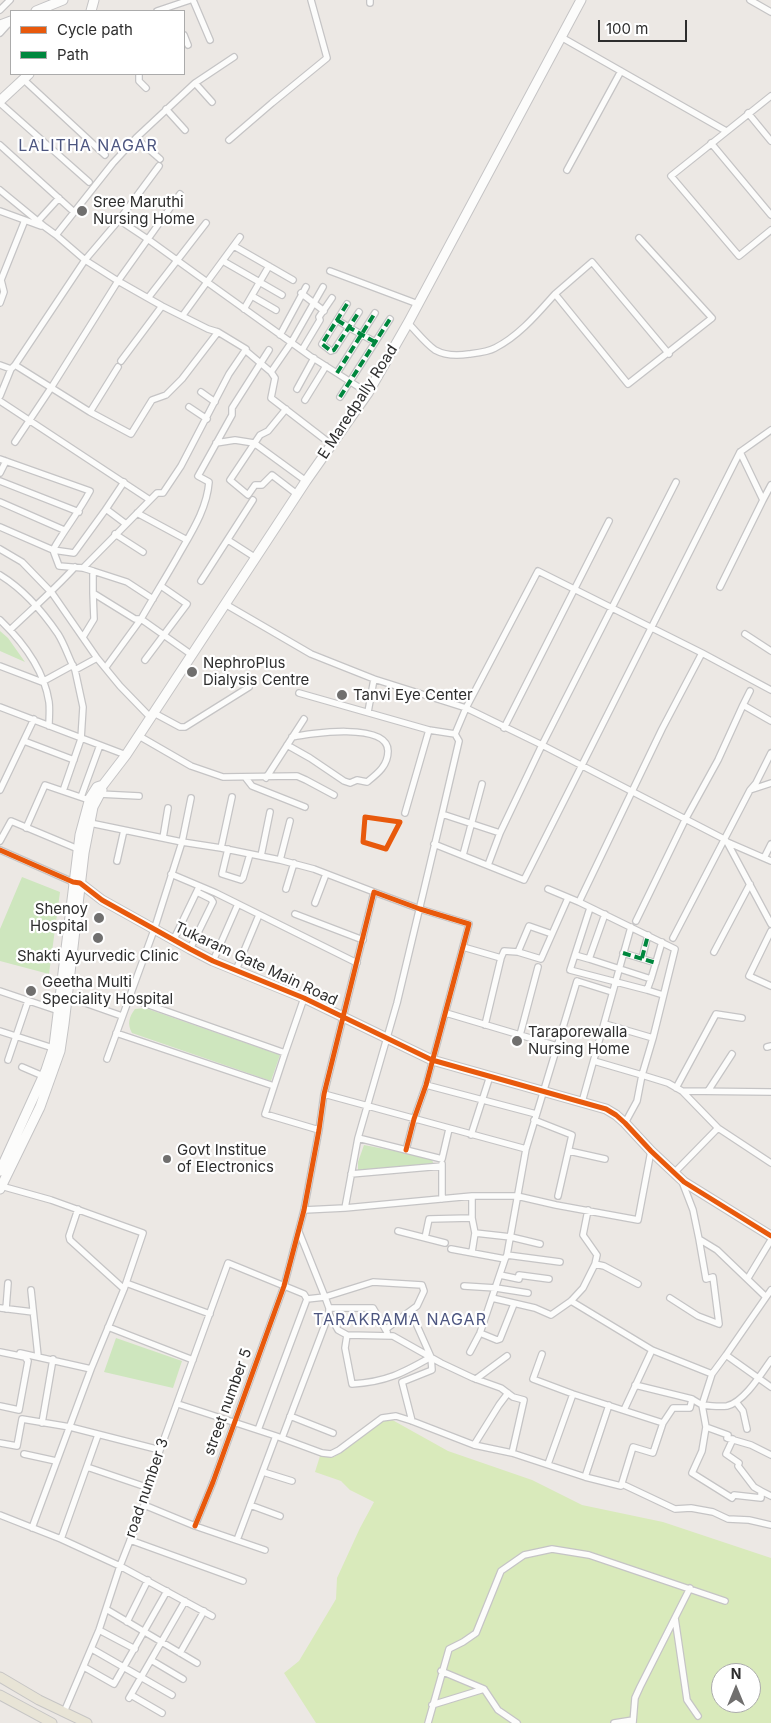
<!DOCTYPE html>
<style>
body{margin:0}
#map{position:relative;width:771px;height:1723px;overflow:hidden;background:#ece8e4;font-family:Inter,sans-serif}
canvas{display:block}
.legend{position:absolute;left:10px;top:10px;width:175px;height:65px;box-sizing:border-box;background:#fff;border:1px solid #ababab;margin:0;padding:6px 9px;list-style:none;font-size:15px;color:#2e2e2e}
.legend li{display:flex;align-items:center;gap:10px;height:25px}
.legend b{width:25px;border:1px solid #ababab}
.north{position:absolute;left:711px;top:1663px;width:50px;height:50px;box-sizing:border-box;background:#fff;border:1px solid #ababab;border-radius:50%;rotate:0deg;font-size:14px;font-weight:700;line-height:20px;text-align:center;color:#2e2e2e}
.north::after{content:'';display:block;margin:auto;width:18px;height:22px;background:#706f6e;clip-path:polygon(50% 0,100% 100%,50% 72%,0 100%)}
.scale{position:absolute;left:598px;top:20px;width:89px;height:22px;box-sizing:border-box;border:2px solid #2e2e2e;border-top:0;padding-left:6px;font-size:15px;line-height:18px;white-space:nowrap;color:#2e2e2e;-webkit-text-stroke:4px #fff;paint-order:stroke}
</style>
<div id="map">
<canvas width="771" height="1723"></canvas>
<ul class="legend">
<li><b style="height:6px;background:#e8590c"></b>Cycle path</li>
<li><b style="height:6px;background:#00873e"></b>Path</li>
</ul>
<div class="north">N</div>
<div class="scale">100 m</div>
</div>
<script>
const ctx = document.querySelector('canvas').getContext('2d');
ctx.lineJoin = 'round';
function fill(path, color) { ctx.fillStyle = color; ctx.fill(path, 'evenodd'); }
function trace(path, color, width, dash) { ctx.strokeStyle = color; ctx.lineWidth = width; ctx.lineCap = dash ? 'butt' : 'round'; ctx.setLineDash(dash || []); ctx.stroke(path); }
function write(font, color, halo, rows, align = 'center') {
  ctx.font = font + ' Inter,sans-serif'; ctx.lineWidth = 4.5; ctx.setLineDash([]); ctx.textBaseline = 'middle'; ctx.strokeStyle = halo; ctx.fillStyle = color; for (const [text, x, y, turn = 0] of rows) {
    ctx.save(); ctx.translate(x, y); ctx.rotate((+turn || 0) * Math.PI / 180); ctx.textAlign = isNaN(turn) ? turn : align; if (halo) ctx.strokeText(text, 0, 0); ctx.fillText(text, 0, 0); ctx.restore();
  }
}
fill(new Path2D(`
 M0,631L8,638L25,662L0,651Z
 M22,877L60,892L49,974L0,961V929Z
 M145,1008L280,1055L271,1081L132,1033C127,1024 129,1017 135,1009Z
 M364,1145L431,1158L433,1162L432,1169L427,1171L358,1174V1162Z
 M116,1338L182,1361L173,1388L104,1372Z`), '#cee6be');
fill(new Path2D(`
 M387,1417L448,1451L532,1480L582,1505L663,1522L771,1558V1723H316L284,1673L299,1661L336,1599L337,1578L360,1528L374,1502L350,1490L341,1481L315,1472L320,1456L334,1457ZM721,1673H751V1703H721Z`), '#d9eabb');
const street = new Path2D(`
 M193,0L210,40
 M370,0V3
 M750,0L771,12
 M0,10L10,0
 M157,11L190,0
 M0,33L9,23
 M184,35L188,45
 M561,37L726,131
 M139,74V81L146,88
 M23,79L105,155
 M195,83L212,102
 M771,96L671,176L739,256L771,230
 M0,103L89,182
 M166,109L185,130
 M748,113L771,141
 M136,138L160,159
 M229,140L272,103L327,58L311,0
 M711,143L771,215
 M0,145L74,212
 M159,166L119,220L149,240L207,282L183,315
 M567,170L621,71
 M0,190L45,227L56,235L113,163L136,138L195,83L234,57
 M0,211L41,226
 M38,221L59,198
 M56,235L85,260L118,281L162,306L208,329L218,332L246,349L229,374L181,466L163,493H157L83,568
 M240,237L207,282L310,356L368,393
 M234,246L293,280
 M223,261L282,295
 M330,271L418,304
 M301,293L324,311
 M555,294L592,262L669,354
 M252,296L276,310
 M148,298L206,223
 M0,303L4,292L1,280L25,220
 M347,304L322,344L331,351L334,350L359,312
 M244,309L269,266
 M337,320L350,328L375,342
 M408,323C416,331 425,343 435,350C446,356 457,356 469,354C477,353 488,352 495,348C519,336 538,313 555,294L628,384L712,318L639,238
 M280,335L306,287
 M245,350L271,372L275,378L271,398L332,445
 M302,350L320,320L319,317L332,298
 M121,361L162,306
 M0,365L11,369L0,396
 M15,365L90,412
 M118,367L90,412L131,434L152,400L166,395L182,379L218,332
 M11,369L15,365L85,260L119,220
 M271,372L291,343L323,287
 M337,373L375,313
 M297,389L314,358
 M201,392L215,402
 M340,397L390,319
 M305,400L326,366
 M0,401L150,500
 M189,407L207,419
 M286,409L268,431L260,435L230,480L248,495L255,485H262L272,475L298,495
 M15,442L51,388L118,281L180,194
 M216,443L235,440L254,443L306,481
 M740,452L771,430
 M0,459L90,491C79,512 64,530 53,550L59,566L83,568L93,571V593
 M0,473L6,461
 M0,481L79,512
 M0,502L64,530
 M106,509L126,524
 M137,513L187,540
 M0,527L53,550L74,553L106,509L124,482
 M115,534L143,552
 M228,540L256,558
 M0,549L22,562L52,593L97,658
 M93,571L127,582L153,599
 M0,575C23,589 43,612 58,634C65,645 69,659 75,670
 M201,581L253,500
 M720,587L763,500
 M225,604L311,654L374,679L466,708L542,745L724,839L727,842L771,924
 M0,620C23,642 44,670 49,702C50,710 49,718 49,726
 M10,630C32,609 55,589 75,567
 M745,634L771,651
 M83,637L94,619L93,593L135,619H141L106,667
 M192,655L141,619C153,598 166,577 178,556C191,533 207,509 209,482L198,476L232,415V408L269,350
 M145,660L187,604L161,586
 M0,666L42,682L73,665
 M299,693L429,730L455,734
 M743,705L771,721
 M0,707L126,755
 M368,712L374,679
 M154,713L180,727H185L249,687
 M504,728L609,521
 M139,736L191,766L223,777L297,776L306,780L334,795
 M24,741L74,760
 M287,745L310,758L344,781L350,783L357,780L367,782C377,774 388,766 388,751C388,722 310,733 292,737
 M245,777L252,786L305,807
 M266,778L304,719
 M0,790L34,719
 M750,790L756,783L771,753
 M63,791L81,739L83,707L75,670L97,658L120,686L151,718
 M99,794L139,796
 M81,797L100,745
 M405,813L429,730
 M90,823L182,842L221,848L280,860L314,869L374,892
 M26,828L45,785L89,800
 M500,833L442,814L459,741L455,734L466,708L538,571L702,653L771,690
 M163,838L168,808
 M0,841L11,821L78,849
 M727,842L771,861
 M434,844L524,880L740,452L763,500L771,485
 M221,848L232,797
 M228,849L222,874L241,880L243,878L250,854
 M0,850L73,882
 M463,855L482,784
 M261,856L270,812
 M764,858L771,844
 M280,860L290,821
 M117,861L124,830
 M488,865L500,833L542,745L676,482
 M171,874L216,893L357,963
 M286,889L294,863
 M548,889L579,902L675,949L653,1038L642,1075L668,1083L682,1091L718,1128L771,1163
 M579,902L662,729L702,653
 M315,903L326,874
 M590,908L570,970L647,990
 M295,914L363,940
 M605,914L589,959L651,979L662,942
 M636,921L685,820L718,760L743,705L750,691
 M771,931L749,976L771,986
 M673,938L750,790L771,783
 M173,941L198,889
 M463,947L501,958L485,1025
 M190,949L213,902L211,899L197,892
 M518,952L529,926L552,934
 M714,952L750,884
 M623,953L656,963
 M575,955L589,959
 M501,958L504,951L518,952L541,959L568,898
 M642,958L648,935
 M213,961L238,904
 M236,970L259,915
 M651,979L647,990L663,995
 M0,991L59,1011
 M68,997L122,1016
 M129,998L285,1053L304,998
 M446,1013L557,1046
 M605,1024L653,1038
 M0,1031L53,1048
 M116,1033L274,1086
 M520,1035L538,967
 M767,1047L771,1046
 M285,1053L265,1114L319,1130
 M107,1059L154,930L182,842L191,798
 M8,1060L28,1001
 M594,1061L642,1075L637,1101L625,1123
 M22,1067L43,1076
 M426,1085L536,1114
 M676,1088L716,1014L742,1018
 M682,1091L771,1092
 M708,1091L732,1054
 M324,1094L526,1149
 M582,1102L631,927
 M534,1120L572,1135L558,1196
 M471,1135L490,1076
 M358,1138L442,1159L449,1129
 M569,1151L605,1159
 M442,1164V1199
 M675,1172L718,1128
 M351,1174L442,1166
 M684,1182L683,1184L693,1210L699,1239L717,1250L766,1297
 M1,1186L51,1200L143,1233L124,1289L91,1369L32,1528
 M472,1196V1218L475,1233L511,1237L540,1244
 M345,1208L358,1138L397,1003L442,814
 M78,1209L69,1236L70,1240L124,1289
 M304,1210L345,1208L472,1196H517L556,1205L638,1220L651,1151
 M588,1210L583,1235L597,1255L595,1264
 M398,1231L445,1243
 M425,1238L429,1219L472,1218
 M451,1249L505,1259
 M472,1252L475,1233
 M507,1255L560,1262
 M500,1275L519,1279V1275L549,1279
 M748,1278L771,1240
 M126,1283L210,1314
 M464,1286L496,1288L528,1293
 M31,1290L38,1356
 M492,1298L535,1308L551,1315L571,1301L583,1288L595,1264L604,1266L638,1284
 M670,1298L698,1316L719,1324L713,1277L706,1279L699,1239
 M307,1299L325,1297L373,1282L422,1285L424,1291L417,1306L386,1329
 M571,1301L652,1350L712,1374L726,1355L771,1387
 M0,1308L33,1312
 M329,1308H373L387,1332
 M6,1309L8,1283
 M411,1312L431,1357L432,1370L402,1382L412,1421
 M329,1314L338,1330L347,1335L393,1336L441,1363L473,1378L501,1388L513,1397L524,1400L512,1453
 M108,1327L193,1360
 M480,1333L497,1340L500,1339L514,1304
 M347,1335L345,1348L352,1384C386,1382 403,1373 431,1357
 M0,1352L25,1357L28,1361L19,1410L0,1406
 M470,1352L480,1333L505,1259L507,1255L526,1149L577,981L612,992
 M20,1353L91,1369
 M542,1354L533,1379L573,1394L663,1423
 M726,1355L771,1290
 M771,1360C761,1374 744,1402 727,1406C719,1407 710,1406 702,1405L706,1427L702,1451L692,1473L732,1498L734,1495L761,1498V1491L771,1496
 M476,1379L507,1356
 M635,1385L692,1399L702,1405L712,1374
 M736,1402L743,1411L747,1429
 M178,1404L276,1436L322,1453L331,1454L339,1450L382,1418L396,1416L412,1421L474,1445L512,1453L585,1477L621,1486L633,1447L653,1453L663,1423L673,1408H690L692,1399
 M624,1410L652,1350
 M290,1416L333,1433
 M42,1423L53,1359
 M706,1427L728,1435L727,1438L751,1445L771,1455
 M282,1438L329,1314V1308L325,1297L299,1232
 M733,1439L726,1454L739,1463L738,1466L754,1487L761,1491
 M0,1443L17,1446L22,1419L70,1427L160,1450
 M474,1445L499,1405L508,1393
 M24,1454L56,1461
 M548,1464L573,1394
 M87,1467L149,1488
 M263,1472L292,1481
 M585,1477L609,1405
 M622,1484L675,1509L691,1508L713,1512L728,1519L749,1520L771,1525
 M144,1505L195,1526L265,1550
 M250,1505L280,1516
 M0,1515L61,1539L120,1566L212,1616
 M195,1526L213,1482L284,1286L304,1210L319,1130L324,1094L374,892L420,909L469,924L426,1085L414,1119L406,1150
 M61,1539L98,1435
 M130,1540L243,1581
 M237,1540L276,1436
 M106,1609L197,1663
 M675,1618L687,1700L698,1716
 M127,1622L148,1580
 M99,1630L135,1649
 M92,1649L172,1695
 M180,1653L204,1611
 M151,1660L183,1679
 M84,1667L114,1684L167,1591
 M441,1671L484,1689
 M131,1695L162,1713
 M129,1698L185,1601
 M432,1705L484,1689L498,1710L517,1723
 M64,1712L99,1630L120,1566L144,1505L160,1450L228,1263L304,1294L307,1299L258,1430
 M428,1723L449,1649L463,1642L476,1633L501,1571L524,1555L552,1549L589,1555L725,1601
 M614,1723L633,1720
 M633,1723L635,1698L640,1687L690,1588`);
const secondary = new Path2D(`
 M36,11L63,0
 M91,11L94,0
 M0,25L11,21
 M0,101L29,74
 M73,882L80,883L102,900L190,949L213,961L304,998L432,1060L606,1109L616,1115L625,1123L651,1151L684,1182L771,1236
 M0,1171L46,1070L54,1046L80,835L90,798L97,787L103,785L126,755L306,481L368,393L408,323L581,0
 M0,1189L40,1107L60,1051L64,1024L84,853L93,807L102,790`);
const primary = new Path2D(`
 M0,1677L39,1700L87,1723
 M0,1695L52,1723`);
trace(street, '#c5c4c5', 8);
trace(secondary, '#c5c4c5', 11);
trace(primary, '#c6c5c4', 11);
trace(street, '#fcfcfb', 5.5);
trace(secondary, '#fcfcfb', 9);
trace(primary, '#e8e4d6', 9);
trace(new Path2D(`
 M347,304L322,344L331,351L334,350L359,312
 M337,320L350,328L375,342
 M337,373L375,313
 M340,397L390,319
 M623,953L656,963
 M642,958L648,935`), '#00873e', 4, [8, 4]);
trace(new Path2D(`
 M365,817L400,822L386,849L363,842Z
 M0,850L73,882L80,883L102,900L190,949L213,961L304,998L432,1060L606,1109L616,1115L625,1123L651,1151L684,1182L771,1236
 M195,1526L213,1482L284,1286L304,1210L319,1130L324,1094L374,892L420,909L469,924L426,1085L414,1119L406,1150`), '#e8590c', 5);
for (const [x, y, r, color] of [
 [82,211,6,"#706f6e"],
 [192,672,6,"#706f6e"],
 [342,695,6,"#706f6e"],
 [99,918,6,"#706f6e"],
 [98,938,6,"#706f6e"],
 [31,991,6,"#706f6e"],
 [517,1041,6,"#706f6e"],
 [167,1159,5,"#706f6e"]
]) { const dot = new Path2D(); dot.arc(x, y, r, 0, 2 * Math.PI); ctx.fillStyle = color; ctx.fill(dot); trace(dot, '#fff', 2); }
write('15px', '#2e2e2e', '#fff', [
 ["Sree Maruthi",93,202],
 ["Nursing Home",93,219],
 ["NephroPlus",203,663],
 ["Dialysis Centre",203,680],
 ["Tanvi Eye Center",353,695],
 ["Shenoy",88,909,"right"],
 ["Hospital",88,926,"right"],
 ["Shakti Ayurvedic Clinic",98,956,"center"],
 ["Geetha Multi",42,982],
 ["Speciality Hospital",42,999],
 ["Taraporewalla",528,1032],
 ["Nursing Home",528,1049],
 ["Govt Institue",177,1150],
 ["of Electronics",177,1167]
], 'left');
write('15px', '#2e2e2e', '#fff', [
 ["E Maredpally Road",358,402,-57],
 ["Tukaram Gate Main Road",256,964,25],
 ["street number 5",228,1402,-70],
 ["road number 3",147,1488,-71]
]);
ctx.letterSpacing = '1px';
write('16px', '#4d5680', '#fff', [
 ["LALITHA NAGAR",88,146],
 ["TARAKRAMA NAGAR",400,1320]
]);
ctx.letterSpacing = '0px';
</script>
